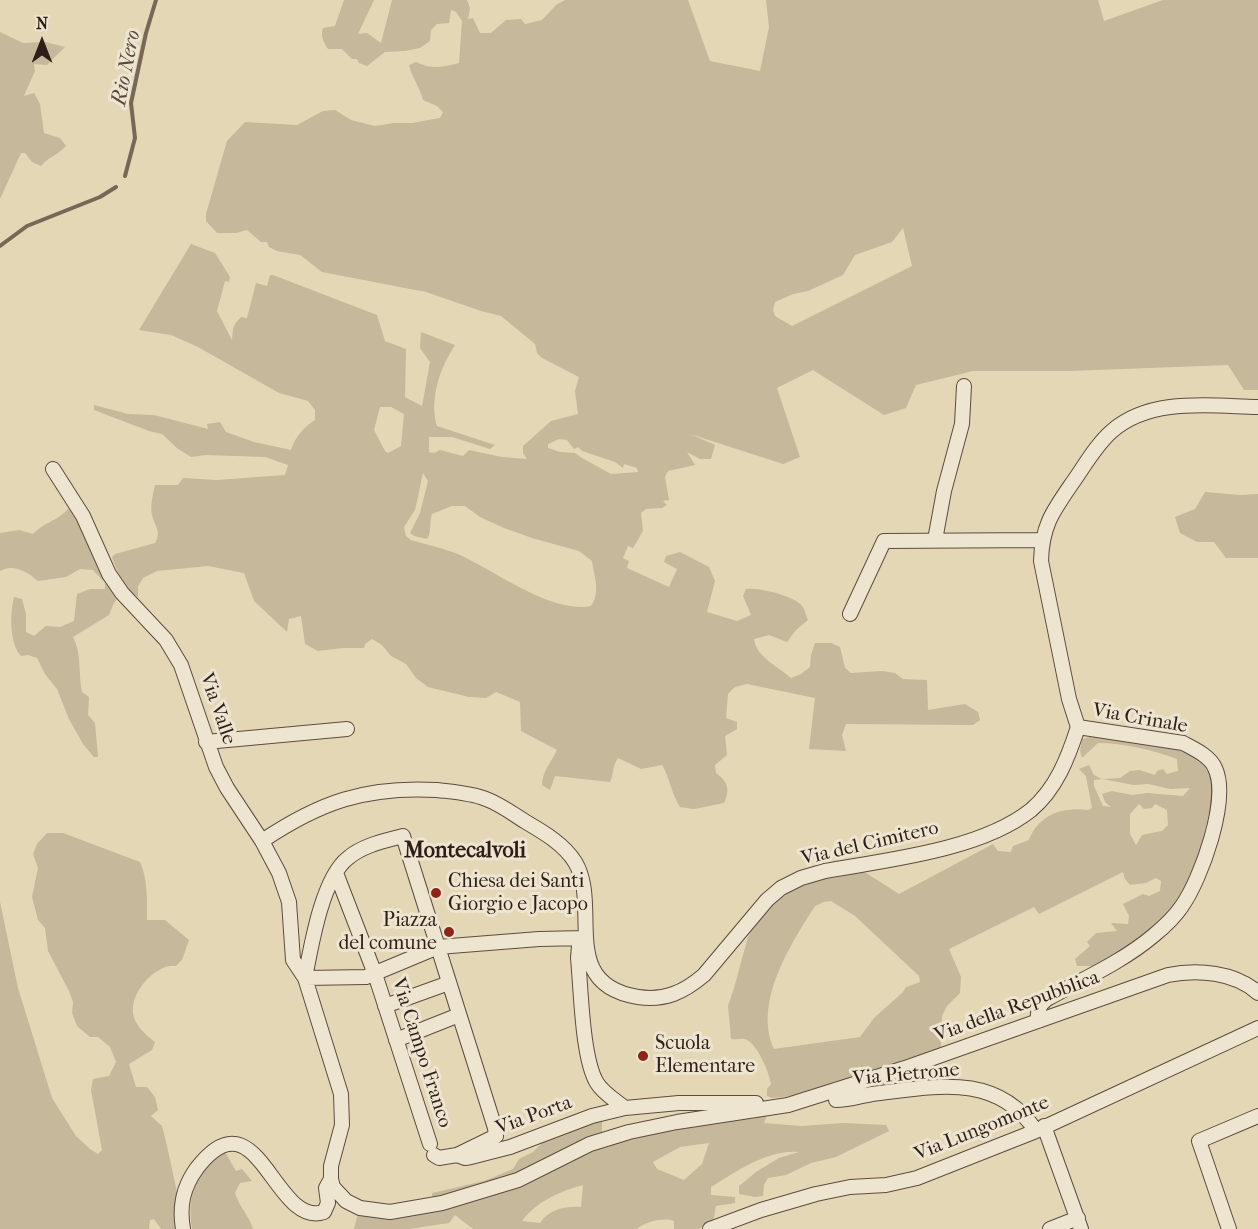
<!DOCTYPE html>
<style>
body{margin:0}
#map{position:relative;width:1258px;height:1229px;overflow:hidden;background:#e4d7b6;font-family:"IM FELL French Canon",serif}
canvas{display:block}
.north{position:absolute;left:12px;top:12px;width:60px;height:60px;-webkit-text-stroke:4px #ede5d0;paint-order:stroke;rotate:0deg;font-size:16px;font-weight:700;line-height:24px;text-align:center;color:#2f1e17}
.north::after{content:'';display:block;margin:auto;width:21px;height:27px;background:#2f1e17;clip-path:polygon(50% 0,100% 100%,50% 72%,0 100%)}
</style>
<div id="map">
<canvas width="1258" height="1229"></canvas>
<div class="north">N</div>
</div>
<script>
const ctx = document.querySelector('canvas').getContext('2d');
ctx.lineJoin = 'round';
function fill(path, color) { ctx.fillStyle = color; ctx.fill(path, 'evenodd'); }
function trace(path, color, width, dash) { ctx.strokeStyle = color; ctx.lineWidth = width; ctx.lineCap = dash ? 'butt' : 'round'; ctx.setLineDash(dash || []); ctx.stroke(path); }
function write(font, color, halo, rows, align = 'center') {
  ctx.font = font + ' "IM FELL French Canon",serif'; ctx.lineWidth = 6; ctx.setLineDash([]); ctx.textBaseline = 'middle'; ctx.strokeStyle = halo; ctx.fillStyle = color; for (const [text, x, y, turn = 0] of rows) {
    ctx.save(); ctx.translate(x, y); ctx.rotate((+turn || 0) * Math.PI / 180); ctx.textAlign = isNaN(turn) ? turn : align; if (halo) ctx.strokeText(text, 0, 0); ctx.fillText(text, 0, 0); ctx.restore();
  }
}
fill(new Path2D(`
 M344,0H374L358,34L367,33L381,43L392,0H467L470,8L468,19L473,18L480,33H491L506,20L521,19L525,24L542,20L556,5L565,0H688L710,61L760,71L769,27L766,0H1098L1104,21L1163,0H1258V390H1244L1228,365L1069,371H973L916,385L906,408L884,415L813,370L777,388L800,457L783,464L690,434L715,445L711,459H700L687,452L695,465L668,471L665,477L669,500L663,501L667,505L662,508L646,509L641,513L643,531L633,548L628,546L623,558L629,561L627,568L669,587L677,569L664,562L666,556L680,552L709,567L715,581L707,612L737,621L751,615L743,596L746,589C758,587 795,596 802,606C805,609 806,616 808,620L796,630L787,642L769,635L754,639C756,657 779,667 791,678L801,674L810,667L811,655L815,643H831L840,647L845,668L851,673L882,671L895,673L903,679L927,680L928,710L965,704L978,712L980,720L973,725L846,724L842,735L846,751L809,749L815,698L747,684L735,687L728,694L726,718L737,722V729L725,736L727,755L715,765L716,773C727,781 731,789 724,803L694,809L680,807C671,793 670,778 662,765L641,769L618,758C612,766 614,774 610,782L555,776L550,790L542,785C542,772 552,761 557,750L521,731L520,702L496,692L486,698L469,697L428,687L416,678L406,664L391,656L382,645L372,639L365,644L364,648H343L318,651L305,644L301,616L289,619L287,632L254,601L244,573L208,566L157,571L143,578L138,586V597C123,588 118,574 112,557L115,554L155,543C162,532 155,527 152,515C150,506 153,494 155,485H178L183,478L217,480L285,475L288,465L265,457L206,455L191,457L178,449L162,434L149,431L94,410V405L128,414L154,415L208,429L207,424L220,422L226,432L254,442L291,450C295,437 304,427 315,420V410L308,401L279,393L198,347L171,335L139,330L191,244L215,253L230,277L229,282L225,281L217,311L232,340C233,330 232,325 241,317L247,318L256,283L267,286L270,275H273L377,315L385,341L406,349L405,397L422,406L430,362L420,348L421,332L455,345C440,368 429,399 437,426L495,445L490,449L452,437H429V452L434,453L440,450L463,456L469,450L502,457L527,459L523,453V446L551,421L578,414L575,391L579,377L542,358L537,353L535,344L501,316L481,311L426,292L322,272L300,255L277,251L269,247L267,242H261L247,230L236,233H217L206,221V214L227,141L245,122L297,125L323,111L335,110L351,120L375,126L394,123H412L440,118L443,112L437,106L423,100C420,87 412,78 409,65L416,62C432,70 443,67 459,63L462,21L456,12L451,10L449,23L437,24L431,30L430,41L420,48L405,51L385,52L367,66L359,63L357,59H352L342,49H328C324,42 320,36 323,28L335,26ZM903,228L912,266L792,326L775,316L773,310L775,302L793,294L808,291L843,275L855,255L892,242ZM380,407H391L404,414L401,446L388,453L385,451L374,430ZM559,439L567,440L574,449L578,447L582,451L615,462L623,468L624,464L637,468L638,472L611,474L582,458L575,453L560,452L548,448V444ZM423,473L428,481L420,513L410,533L414,536L427,539C432,532 429,522 432,514L452,506H465L480,517L504,528L532,538L579,551L592,561C594,577 601,592 591,606C552,614 495,571 460,555C444,548 427,545 411,540L406,536L404,527L415,510Z
 M0,32L23,43L45,42L65,47L47,65L34,64L35,71L24,96L34,93L40,104L44,133L60,138L66,146C58,155 48,157 41,166L32,162L25,153H21L0,199Z
 M1205,492L1240,495L1258,494V558H1226L1214,542H1197L1180,533L1175,517L1195,509Z
 M68,509H74L118,597L113,605L109,615L73,637C82,654 78,673 82,692L89,697L88,715L95,723L98,757H94L83,744L69,719L57,689L45,674L37,658L28,655L21,656C9,643 10,613 14,597L22,599L26,614V632L34,636L46,626L60,627L74,621L77,594L90,589H105V583L93,570L80,569L66,577L38,581C28,572 13,563 0,571V533L19,530L33,534C46,521 56,522 68,509Z
 M1090,737C1112,737 1170,743 1189,752C1197,756 1204,764 1211,770L1214,789L1202,845L1193,871L1176,903L1151,930L1107,959L1095,966H1077L1075,959L1090,946L1087,942L1096,933L1117,931L1111,923L1128,924L1129,916L1123,904L1143,894L1149,896L1160,891L1161,881L1156,878L1146,883L1130,885L1125,879L1123,872L1039,914L1034,907L949,949L961,977L960,993L947,1006L942,1016L941,1048L791,1096L772,1098L767,1096V1089L771,1084C769,1072 757,1043 745,1039C741,1038 735,1040 731,1039L728,1006L734,988L748,937L760,913L796,884L853,871H863L899,894L993,844L998,851L1011,852L1013,846L1029,840C1039,814 1063,807 1088,810L1092,808L1086,776L1079,769L1089,765L1094,775L1102,779L1120,778L1130,771L1139,770L1155,775L1157,771L1163,769L1167,774L1178,771L1177,759C1153,750 1124,743 1098,743L1082,758L1080,751L1082,739ZM1102,779L1134,785L1148,784L1170,789L1190,788L1183,796L1147,793L1132,795L1112,791L1102,794L1105,802L1111,807L1103,806L1094,786V780ZM1139,804L1144,809L1152,808L1155,804L1167,810L1168,825L1162,831L1142,835L1136,845L1130,834V814ZM831,901L855,916L919,976L920,982L906,987L903,992L874,1018L860,1037L774,1049C753,1003 790,945 815,906L824,902Z
 M47,833H63L140,862C148,880 147,900 147,920H165L189,940L182,960L176,966C172,966 166,966 163,968C147,975 131,995 133,1013C135,1026 145,1034 155,1042L152,1050L129,1064L136,1087H147L155,1097L158,1110L151,1116L162,1126L167,1146L178,1197L179,1229H161L154,1219L150,1220L149,1229H0V902L18,988L52,1098L76,1136L90,1149L98,1154L102,1150L91,1090L93,1079L109,1076L116,1062L110,1047L98,1037H90L77,1026L72,1013L73,1002L69,991L48,951L45,928L38,920L32,897L38,868L33,854L37,844Z
 M767,1115L764,1123L802,1126L843,1123L886,1125L889,1131L836,1157L811,1163L786,1175L768,1178L764,1185L763,1196L755,1197L739,1194V1186L756,1172L779,1158L799,1152C768,1149 737,1171 711,1187V1195L735,1197V1203L716,1206L713,1222L698,1229H674V1221C663,1217 645,1222 637,1229H473L455,1215L449,1223L409,1229H354L358,1213L433,1209L432,1193L484,1181L513,1169L519,1159L533,1152L544,1141L602,1119V1134L653,1131ZM709,1143L702,1164L684,1180L657,1169L653,1162L680,1147ZM583,1185L581,1207C566,1206 549,1209 540,1223L522,1221C536,1202 560,1191 583,1185Z
 M225,1152L236,1171L242,1169L252,1181L240,1183L235,1193C239,1207 249,1215 253,1229H192C187,1198 195,1167 225,1152Z`), '#c5b89b');
trace(new Path2D(`
 M125,176L135,138L131,103L146,33L156,0
 M0,246L27,226L100,197L116,187`), '#766756', 4);
const minor = new Path2D(`
 M53,469L83,516L109,574L122,593L166,640L181,665L216,767L227,788L262,841L279,873L289,902L293,960L305,978L341,1094L342,1125L331,1166V1179L333,1187L346,1201L360,1208L390,1212L442,1203L518,1180L590,1144L629,1132L677,1122L788,1105L905,1068L1168,975C1197,969 1235,972 1258,993
 M935,540L944,491L962,424L964,386
 M850,614L884,541L1042,540
 M1078,727L1069,699L1041,561C1042,525 1053,511 1073,482C1085,465 1096,445 1112,431C1151,397 1210,406 1258,407
 M206,742L347,729
 M262,841C320,802 366,786 437,790C454,792 471,793 486,799C500,804 513,814 526,822C543,832 564,844 575,862C602,906 557,984 638,997C665,1001 684,992 704,975L767,900L781,888L801,878L825,871C887,860 981,850 1031,810C1056,789 1068,758 1078,727
 M336,873L375,974L430,1144
 M583,940L579,946L578,958C581,988 582,1059 597,1083C603,1093 615,1100 625,1108
 M305,978C311,947 322,878 348,858C363,845 385,841 403,836L495,1128L496,1136L457,1155
 M305,978L366,977L438,947L539,939L585,938
 M385,1006L449,983
 M1038,1021C1037,1011 1039,1005 1047,999C1083,979 1122,962 1153,936C1164,927 1174,918 1182,906C1201,879 1230,799 1215,768C1210,756 1194,749 1183,743L1078,727
 M396,1040L459,1015
 M836,1100C849,1100 860,1096 872,1094C933,1087 996,1071 1036,1131
 M1044,1126L1081,1229
 M434,1155L439,1158L457,1155L465,1158L471,1157L510,1147L592,1116L625,1108L679,1103H756
 M183,1229C179,1206 183,1187 197,1168C258,1089 274,1229 324,1212L328,1203L326,1188L331,1179
 M710,1229L761,1210L816,1194L850,1187L886,1185L917,1178L1036,1131L1258,1028
 M1050,1229L1078,1218
 M1229,1229L1199,1141L1258,1116`);
trace(minor, '#5c4c3f', 16);
trace(minor, '#ede5d0', 14);
for (const [x, y, r, color] of [
 [436,893,6,"#8f2418"],
 [449,932,6,"#8f2418"],
 [643,1056,6,"#8f2418"]
]) { const dot = new Path2D(); dot.arc(x, y, r, 0, 2 * Math.PI); ctx.fillStyle = color; ctx.fill(dot); trace(dot, '#ede5d0', 2); }
write('20px', '#2f1e17', '#ede5d0', [
 ["Via Valle",217,709,71],
 ["Via Crinale",1140,719,10],
 ["Via del Cimitero",870,844,-13],
 ["Via della Repubblica",1017,1007,-20],
 ["Via Campo Franco",421,1053,72],
 ["Via Pietrone",906,1075,-5],
 ["Via Porta",534,1116,-20],
 ["Via Lungomonte",982,1129,-22]
]);
write('20px', '#2f1e17', '#ede5d0', [
 ["Chiesa dei Santi",448,882],
 ["Giorgio e Jacopo",448,905],
 ["Piazza",437,921,"right"],
 ["del comune",437,944,"right"],
 ["Scuola",655,1044],
 ["Elementare",655,1067]
], 'left');
write('italic 21px', '#59493c', '#ede5d0', [
 ["Rio Nero",127,68,-79]
]);
write('bold 22px', '#2f1e17', '#ede5d0', [
 ["Montecalvoli",465,852]
]);
</script>
